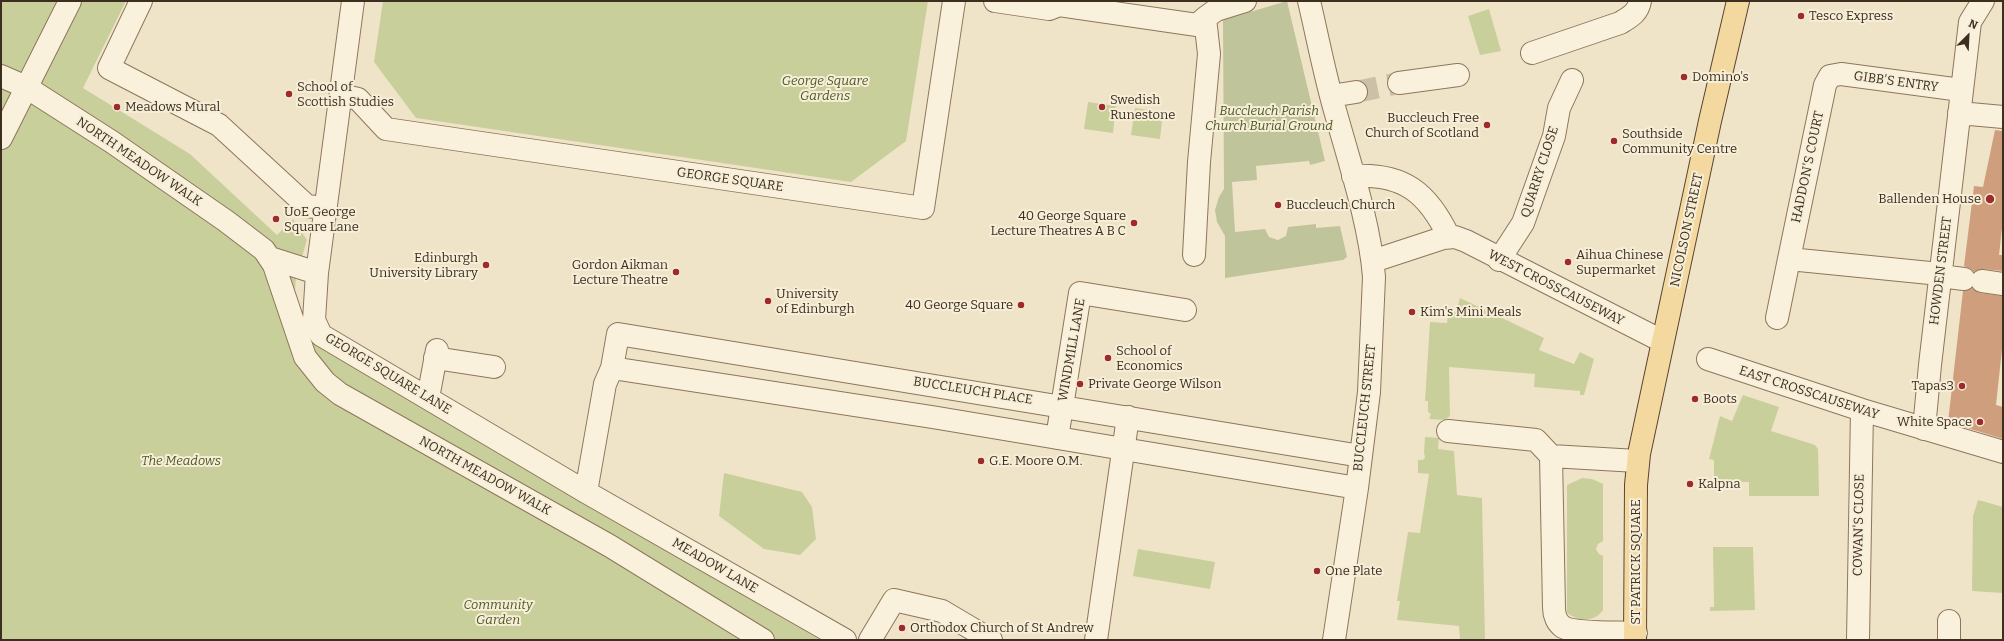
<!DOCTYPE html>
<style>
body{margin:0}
#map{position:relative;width:2004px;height:641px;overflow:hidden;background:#f0e4c8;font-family:Bitter,serif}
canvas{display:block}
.frame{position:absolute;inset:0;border:2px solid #3d2e20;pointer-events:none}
.north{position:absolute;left:1948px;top:16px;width:40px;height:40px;-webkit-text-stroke:3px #f7eed8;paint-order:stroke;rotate:24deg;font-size:11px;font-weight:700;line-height:16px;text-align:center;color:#3d2e20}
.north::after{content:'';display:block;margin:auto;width:14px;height:18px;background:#3d2e20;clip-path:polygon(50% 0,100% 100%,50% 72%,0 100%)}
</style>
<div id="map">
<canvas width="2004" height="641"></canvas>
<div class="frame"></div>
<div class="north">N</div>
</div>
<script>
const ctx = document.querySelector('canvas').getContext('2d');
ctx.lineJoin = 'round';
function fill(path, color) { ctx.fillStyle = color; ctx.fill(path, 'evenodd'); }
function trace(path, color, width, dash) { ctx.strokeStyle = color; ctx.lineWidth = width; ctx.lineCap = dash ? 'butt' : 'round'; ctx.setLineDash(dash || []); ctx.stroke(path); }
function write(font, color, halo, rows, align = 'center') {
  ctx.font = font + ' Bitter,serif'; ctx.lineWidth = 4; ctx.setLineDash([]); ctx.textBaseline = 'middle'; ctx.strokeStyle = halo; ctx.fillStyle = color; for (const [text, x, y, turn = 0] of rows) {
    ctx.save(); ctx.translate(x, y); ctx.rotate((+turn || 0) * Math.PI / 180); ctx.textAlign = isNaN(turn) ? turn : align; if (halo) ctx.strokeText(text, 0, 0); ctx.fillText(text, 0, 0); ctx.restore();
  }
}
fill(new Path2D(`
 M1,1H126L83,88L190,154L277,235L293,219L307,240L296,277L295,291L300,321L574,496L820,640H1Z
 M383,1H928L906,141L851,182L416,118L374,62Z
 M1489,9L1501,51L1480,55L1468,16Z
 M1088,102L1116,106L1113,133L1084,129Z
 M1135,108L1163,112L1160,139L1131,135Z
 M1460,298L1544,338L1539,350L1574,364L1580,352L1594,359L1584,395H1580V391L1534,387L1535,374L1449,367L1450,416L1445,420L1429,419L1431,414L1428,412V401H1425L1430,322L1447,323L1448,312H1456Z
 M1743,395L1779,407L1771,431L1815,445L1818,449L1819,496H1749V482H1714V460L1709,459L1720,416L1732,421Z
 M1425,437L1439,438L1438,449L1454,451L1457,495L1482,498L1485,640H1460L1459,626L1397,620L1400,601H1397L1408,532L1420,533L1429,474L1418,473V460H1423L1425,457L1424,453Z
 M724,473L802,492L812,507L816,539L800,555L764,549L719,516Z
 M1582,478L1592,479L1603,484V541L1598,544L1596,549L1599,554L1603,556V610C1594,623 1579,621 1567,613V485Z
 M1978,500L2003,507V593L1972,591L1973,516Z
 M1713,547H1753L1755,610L1710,611V607H1714Z
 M1138,549L1215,562L1210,589L1133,576Z`), '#c9cf9b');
fill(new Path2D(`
 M1287,1L1325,161L1310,165L1309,161L1256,166L1257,180L1232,182L1235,232L1265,229L1269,237L1278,240L1286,236L1288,227L1316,224V228L1340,226L1347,257L1343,260L1225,278V236L1217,222L1215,210L1219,197L1224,189L1223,20Z`), '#bfc49a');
fill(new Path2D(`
 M1995,130L2003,131V219L1999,255H2003V271L1983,269L1974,272L1971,269L1964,266L1974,186L1983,187Z
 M1972,288L1980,293L2003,296V340L1996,405L2003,407V439L1948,422L1963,291Z`), '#cf9f7d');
trace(new Path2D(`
 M1356,92L1399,83`), '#ccc0a6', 22, [22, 11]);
const minor = new Path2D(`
 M141,1L109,68L219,125L307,206L324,208
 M353,1L317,273L314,320L321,335L586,492L845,640
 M995,1L1049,9L1059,5L1197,25L1205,18
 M1309,1C1318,39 1325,77 1336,114C1350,164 1370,225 1374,277L1369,392L1357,488L1334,640
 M1532,53L1620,23C1630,17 1638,13 1640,1
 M1,76L26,87L112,142L226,221L264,250L274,265L305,357L325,382L340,394L610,546L763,640
 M1399,83L1458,75
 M341,95L358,99L386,129L923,208L954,1
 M1331,96L1356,92
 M1959,113L2003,117
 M1,138L70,1
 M1353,176C1404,173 1428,193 1449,237
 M1194,255L1199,162L1209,54L1205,18L1216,10L1245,1
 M270,258L317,273
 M1499,260L1523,223L1554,136L1559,108L1572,80
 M1373,261L1443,238L1455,237L1466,241L1662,341
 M1940,274L1789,259L1825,85L1830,76L1841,74L1961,90
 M1940,276L1964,279
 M1982,281L2003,284
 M1777,318L1789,259
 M435,358L494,367
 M1708,359L1862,410L2003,452
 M612,368L932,417L1357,488
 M428,398L437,350
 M1924,429L1930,365L1970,22L1983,1
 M1448,431L1536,440L1551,456
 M1057,438L1080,293L1185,310
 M586,492L605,384L612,368L618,334L1361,456
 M1636,633C1619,632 1576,634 1563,627C1557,623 1554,615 1554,608L1551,456L1637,461
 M870,640L894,600L942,611L991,640
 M1096,640L1128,417
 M1858,640L1862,410
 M1949,640V621`);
const major = new Path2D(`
 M1635,640L1636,485L1639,454L1710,121L1738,1`);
trace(minor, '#8d765c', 24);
trace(major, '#5b4430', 24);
trace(minor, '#faf1dc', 22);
trace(major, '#f3d9a0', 22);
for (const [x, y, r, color] of [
 [1801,16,4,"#9e2a2b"],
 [1684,77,4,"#9e2a2b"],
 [289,94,4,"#9e2a2b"],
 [117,107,4,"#9e2a2b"],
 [1102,107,4,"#9e2a2b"],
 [1487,125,4,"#9e2a2b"],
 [1614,141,4,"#9e2a2b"],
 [1990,199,5,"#9e2a2b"],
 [1278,205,4,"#9e2a2b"],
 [276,219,4,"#9e2a2b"],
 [1134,223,4,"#9e2a2b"],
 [1568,262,4,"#9e2a2b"],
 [486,265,4,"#9e2a2b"],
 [676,272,4,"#9e2a2b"],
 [768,301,4,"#9e2a2b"],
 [1021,305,4,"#9e2a2b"],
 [1412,312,4,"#9e2a2b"],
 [1108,358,4,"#9e2a2b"],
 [1080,384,4,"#9e2a2b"],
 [1962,386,4,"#9e2a2b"],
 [1695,399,4,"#9e2a2b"],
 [1980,422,4,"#9e2a2b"],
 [981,461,4,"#9e2a2b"],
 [1690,484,4,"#9e2a2b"],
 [1317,571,4,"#9e2a2b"],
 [902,628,4,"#9e2a2b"]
]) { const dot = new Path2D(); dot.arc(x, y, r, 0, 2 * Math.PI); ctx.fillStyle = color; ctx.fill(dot); trace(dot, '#f7eed8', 1.5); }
write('13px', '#3d2e20', '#f7eed8', [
 ["Tesco Express",1809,16],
 ["Domino's",1692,77],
 ["School of",297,87],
 ["Scottish Studies",297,102],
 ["Swedish",1110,100],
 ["Runestone",1110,115],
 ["Meadows Mural",125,107],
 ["Buccleuch Free",1479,118,"right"],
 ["Church of Scotland",1479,133,"right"],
 ["Southside",1622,134],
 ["Community Centre",1622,149],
 ["Ballenden House",1981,199,"right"],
 ["Buccleuch Church",1286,205],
 ["UoE George",284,212],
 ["Square Lane",284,227],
 ["40 George Square",1126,216,"right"],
 ["Lecture Theatres A B C",1126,231,"right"],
 ["Aihua Chinese",1576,255],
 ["Supermarket",1576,270],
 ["Edinburgh",478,258,"right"],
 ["University Library",478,273,"right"],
 ["Gordon Aikman",668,265,"right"],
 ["Lecture Theatre",668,280,"right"],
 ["University",776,294],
 ["of Edinburgh",776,309],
 ["40 George Square",1013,305,"right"],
 ["Kim's Mini Meals",1420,312],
 ["School of",1116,351],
 ["Economics",1116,366],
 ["Private George Wilson",1088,384],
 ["Tapas3",1954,386,"right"],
 ["Boots",1703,399],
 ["White Space",1972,422,"right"],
 ["G.E. Moore O.M.",989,461],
 ["Kalpna",1698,484],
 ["One Plate",1325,571],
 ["Orthodox Church of St Andrew",910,628]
], 'left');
write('italic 13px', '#4d5a26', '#f7eed8', [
 ["George Square",825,81],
 ["Gardens",825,96],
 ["Buccleuch Parish",1269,111],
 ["Church Burial Ground",1269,126],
 ["The Meadows",181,461],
 ["Community",498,605],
 ["Garden",498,620]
]);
write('13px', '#3d2e20', '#f7eed8', [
 ["GIBB'S ENTRY",1896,82,8],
 ["NORTH MEADOW WALK",139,162,34],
 ["HADDON'S COURT",1808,167,-78],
 ["QUARRY CLOSE",1540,172,-72],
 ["GEORGE SQUARE",730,180,8],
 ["NICOLSON STREET",1687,230,-78],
 ["HOWDEN STREET",1941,271,-83],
 ["WEST CROSSCAUSEWAY",1556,288,27],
 ["WINDMILL LANE",1072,350,-80],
 ["GEORGE SQUARE LANE",388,374,31],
 ["BUCCLEUCH PLACE",973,391,9],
 ["EAST CROSSCAUSEWAY",1809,393,18],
 ["BUCCLEUCH STREET",1365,408,-84],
 ["NORTH MEADOW WALK",485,476,29],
 ["COWAN'S CLOSE",1859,525,-89],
 ["ST PATRICK SQUARE",1636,562,-90],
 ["MEADOW LANE",715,566,30]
]);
</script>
